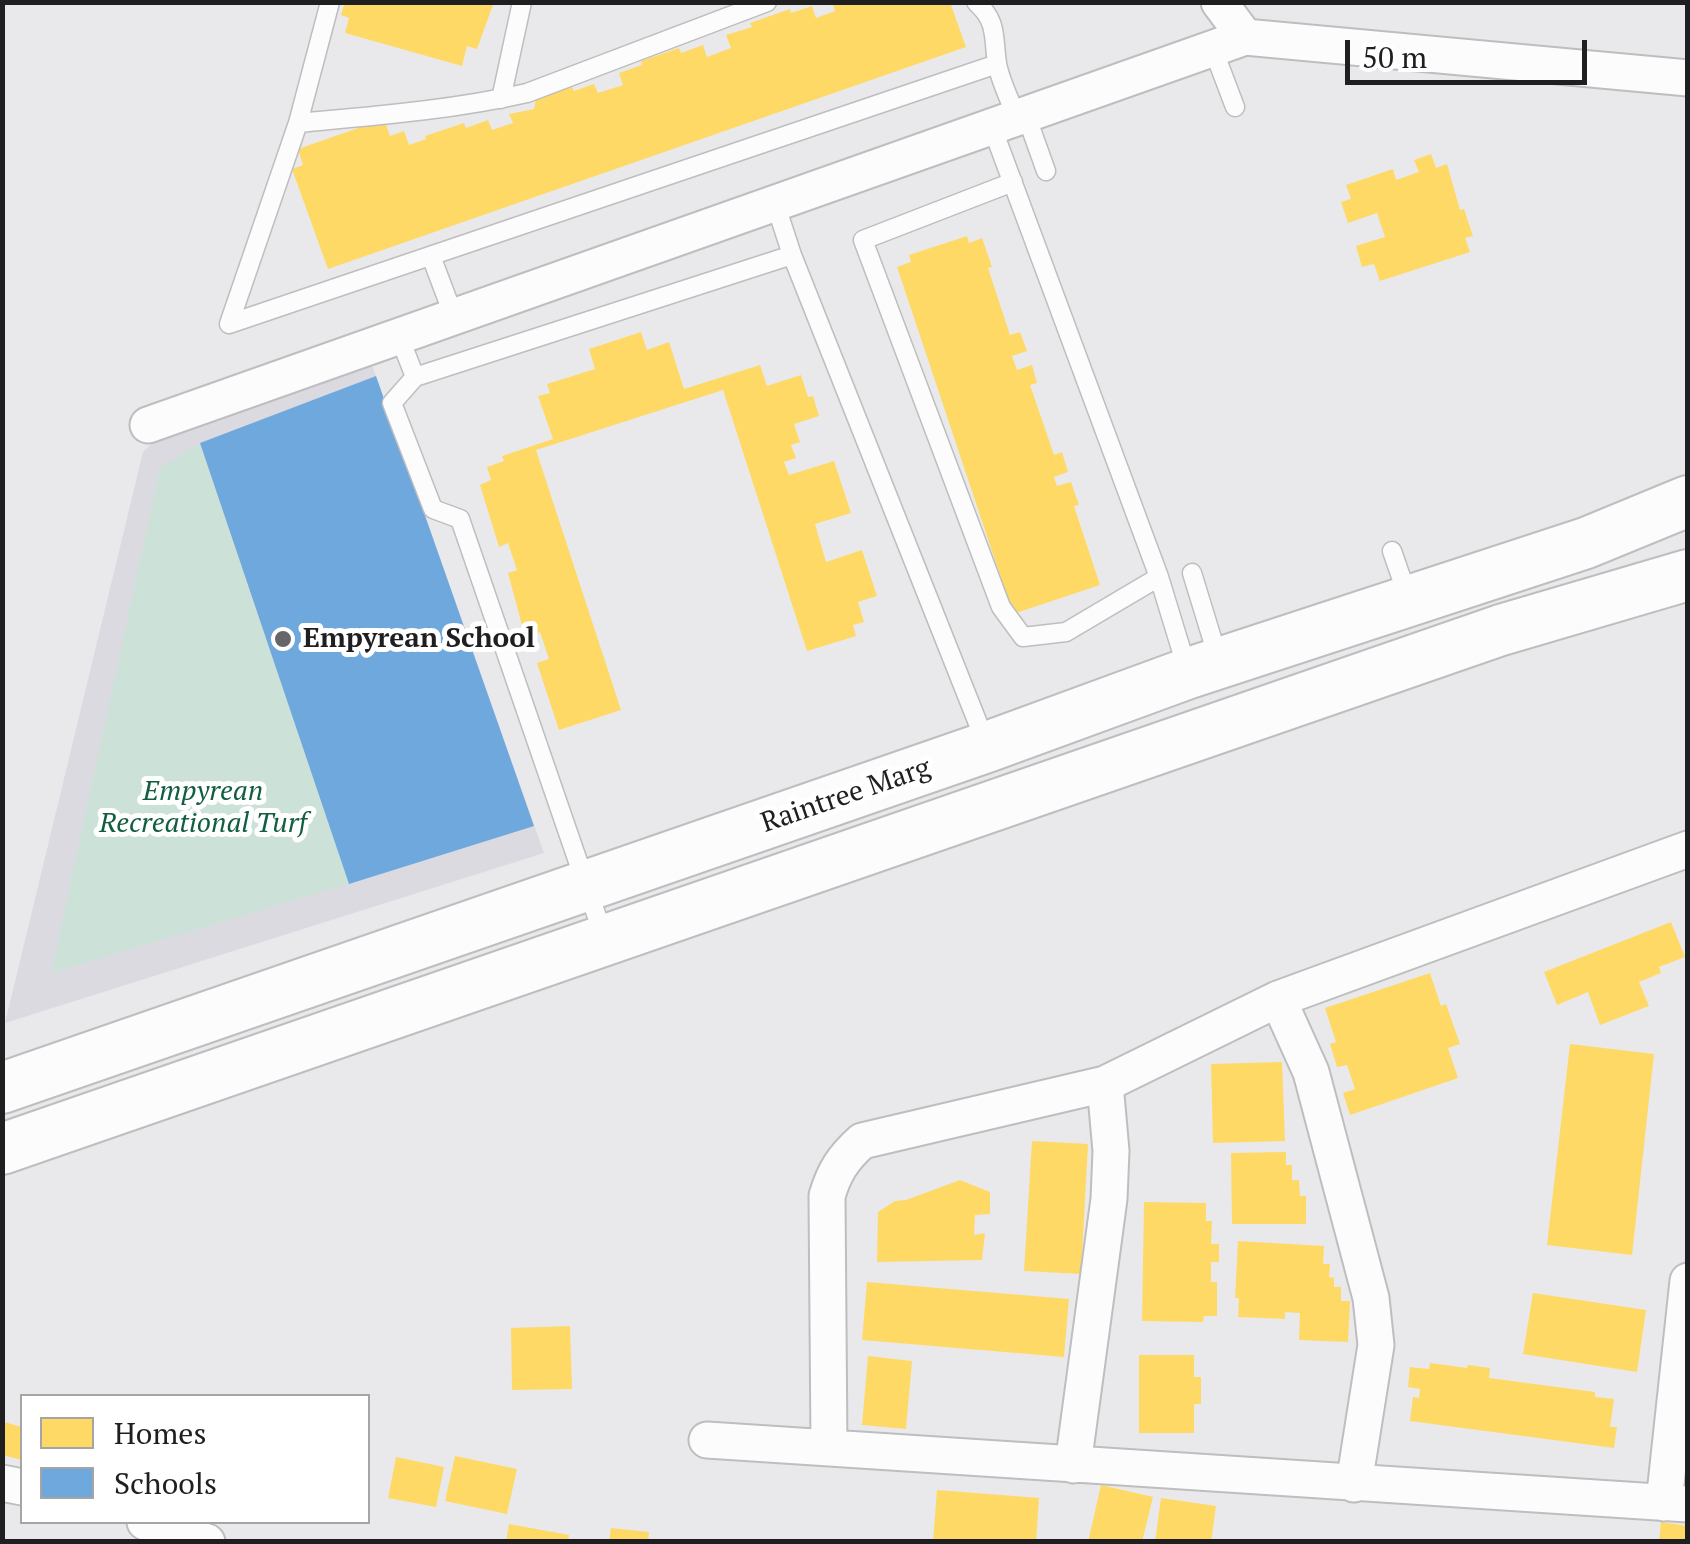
<!DOCTYPE html>
<style>
body{margin:0}
#map{position:relative;width:1690px;height:1544px;overflow:hidden;background:#e9e9eb;font-family:"PT Serif",serif}
canvas{display:block}
.frame{position:absolute;inset:0;border:5px solid #1f1e20;pointer-events:none}
.legend{position:absolute;left:20px;top:1394px;width:350px;height:130px;box-sizing:border-box;background:#fff;border:2px solid #a5a5a6;margin:0;padding:12px 18px;list-style:none;font-size:30px;color:#1f1e20}
.legend li{display:flex;align-items:center;gap:20px;height:50px}
.legend b{width:50px;border:2px solid #a5a5a6}
.scale{position:absolute;left:1345px;top:40px;width:242px;height:45px;box-sizing:border-box;border:5px solid #1f1e20;border-top:0;padding-left:12px;font-size:30px;line-height:35px;white-space:nowrap;color:#1f1e20;-webkit-text-stroke:8px #fff;paint-order:stroke}
</style>
<div id="map">
<canvas width="1690" height="1544"></canvas>
<div class="frame"></div>
<ul class="legend">
<li><b style="height:28px;background:#ffd966"></b>Homes</li>
<li><b style="height:28px;background:#6fa8dc"></b>Schools</li>
</ul>
<div class="scale">50 m</div>
</div>
<script>
const ctx = document.querySelector('canvas').getContext('2d');
ctx.lineJoin = 'round';
function fill(path, color) { ctx.fillStyle = color; ctx.fill(path, 'evenodd'); }
function trace(path, color, width, dash) { ctx.strokeStyle = color; ctx.lineWidth = width; ctx.lineCap = dash ? 'butt' : 'round'; ctx.setLineDash(dash || []); ctx.stroke(path); }
function write(font, color, halo, rows, align = 'center') {
  ctx.font = font + ' "PT Serif",serif'; ctx.lineWidth = 10; ctx.setLineDash([]); ctx.textBaseline = 'middle'; ctx.strokeStyle = halo; ctx.fillStyle = color; for (const [text, x, y, turn = 0] of rows) {
    ctx.save(); ctx.translate(x, y); ctx.rotate((+turn || 0) * Math.PI / 180); ctx.textAlign = isNaN(turn) ? turn : align; if (halo) ctx.strokeText(text, 0, 0); ctx.fillText(text, 0, 0); ctx.restore();
  }
}
fill(new Path2D(`
 M366,348L544,853L5,1023L143,452L186,411Z`), '#dbdae1');
fill(new Path2D(`
 M200,443L349,884L51,973L160,468Z`), '#cce2d8');
fill(new Path2D(`
 M345,2H494L477,49L467,46L462,66L345,33L349,18L341,15Z
 M832,2H950L966,47L328,269L292,169L303,165L298,149L384,119L390,136L404,131L409,145L426,139L425,136L464,123L466,128L488,120L492,130L513,123L509,114L534,109L536,99L571,86L574,91L594,84L598,93L623,85L619,73L642,65L641,61L679,48L681,53L703,45L707,57L731,48L726,35L752,27L750,23L790,9L791,13L812,6L816,18L835,11Z
 M1431,154L1436,168L1447,164L1460,210L1464,209L1473,236L1465,238L1470,252L1380,281L1374,264L1362,267L1356,246L1385,237L1377,213L1348,223L1341,202L1351,199L1346,185L1393,169L1396,180L1419,172L1414,160Z
 M967,236L969,243L982,238L992,267L988,268L1010,335L1020,332L1027,351L1012,356L1017,370L1032,365L1037,383L1030,385L1054,455L1062,452L1068,472L1054,477L1057,486L1071,482L1079,505L1074,506L1100,585L1013,614L897,267L911,262L909,255Z
 M641,332L647,350L669,342L684,389L760,365L767,386L801,375L808,397L813,396L819,416L794,424L800,442L791,445L796,458L784,462L789,475L834,461L851,513L815,524L826,562L862,550L877,596L858,602L864,622L853,625L856,636L807,651L723,390L536,450L621,710L559,730L537,663L549,659L540,632L526,640L508,573L517,570L508,543L499,547L480,485L491,480L487,467L504,461L502,456L553,439L538,396L550,393L547,384L595,369L589,349Z
 M1671,922L1685,957L1659,967L1661,973L1639,982L1649,1006L1600,1025L1588,992L1557,1005L1544,972Z
 M1430,973L1441,1006L1446,1004L1460,1044L1448,1048L1458,1078L1350,1115L1343,1093L1355,1089L1347,1065L1337,1067L1330,1044L1336,1042L1325,1008Z
 M1570,1044L1654,1054L1632,1255L1547,1245Z
 M1282,1062L1285,1141L1213,1143L1211,1064Z
 M1032,1141L1088,1144L1081,1274L1024,1271Z
 M1286,1152V1165H1292V1180H1299L1300,1196H1306V1224H1232L1231,1153Z
 M960,1180L990,1192V1214L975,1215L974,1235L985,1233L982,1260L877,1262L878,1212L895,1201L906,1200Z
 M1144,1202L1206,1203V1221H1212L1211,1244H1219V1262H1211V1282H1217V1316H1204L1203,1322L1142,1321Z
 M1238,1241L1324,1246L1323,1264H1330L1329,1277L1334,1278V1287H1341V1301H1350L1348,1342L1299,1340L1300,1313L1285,1312V1319L1238,1317L1239,1298H1235Z
 M867,1282L1069,1299L1064,1357L862,1340Z
 M1533,1293L1646,1310L1637,1372L1523,1354Z
 M570,1326L572,1389L512,1390L511,1328Z
 M1139,1355H1194V1377H1201V1404H1194V1433H1139Z
 M868,1356L912,1361L906,1429L862,1425Z
 M1430,1363L1467,1368L1468,1365L1490,1368L1489,1378L1595,1392V1397L1614,1399L1610,1427H1617L1614,1448L1410,1421L1413,1397L1419,1398L1420,1389L1408,1387L1410,1367L1429,1369Z
 M4,1422L22,1427V1460L2,1455Z
 M455,1456L517,1469L507,1514L445,1501Z
 M396,1457L444,1467L436,1507L388,1498Z
 M1101,1485L1153,1497L1142,1542H1088Z
 M937,1490L1039,1498L1036,1542L933,1541Z
 M1161,1498L1216,1506L1211,1542H1155Z
 M1661,1522L1688,1526V1542H1659Z
 M509,1524L569,1535L568,1542H506Z
 M611,1528L649,1532L648,1542H609Z`), '#ffd966');
fill(new Path2D(`
 M376,376L534,826L349,884L200,443Z`), '#6fa8dc');
const lane = new Path2D(`
 M330,2L298,123L229,324L997,64
 M976,2C998,22 993,37 997,63C1000,81 1010,100 1017,118
 M1213,49L1235,107
 M501,99L522,2
 M1026,115L1046,171
 M298,123C374,116 452,110 527,93L767,2
 M992,127L1159,577L1188,672
 M1013,182L863,240L1001,607L1023,637L1066,632L1159,577
 M775,203L792,255
 M431,256L454,317
 M399,336L415,377
 M1392,551L1409,600
 M1192,573L1218,658
 M604,937L460,519L433,509L392,403L415,377L792,255L987,746`);
const street = new Path2D(`
 M1219,2L1245,37
 M148,425L1245,37L1688,78
 M1278,999L1311,1072L1371,1298L1376,1345L1354,1484
 M707,1440L1688,1504
 M829,1448L827,1196C834,1172 843,1158 862,1141L1105,1084L1278,999L1688,849
 M1073,1465L1109,1199L1111,1151L1105,1084
 M2,1483L22,1487
 M1664,1503L1688,1281
 M145,1522L207,1542`);
const secondary = new Path2D(`
 M2,1088L987,747L1189,673L1586,543L1688,501
 M2,1149L1501,630L1688,575`);
trace(lane, '#bebdbf', 21);
trace(street, '#bebdbf', 39);
trace(secondary, '#bebdbf', 54);
trace(lane, '#fcfcfc', 18);
trace(street, '#fcfcfc', 35);
trace(secondary, '#fcfcfc', 50);
for (const [x, y, r, color] of [
 [283,639,10,"#666567"]
]) { const dot = new Path2D(); dot.arc(x, y, r, 0, 2 * Math.PI); ctx.fillStyle = color; ctx.fill(dot); trace(dot, '#fff', 4); }
write('bold 28px', '#1f1e20', '#fff', [
 ["Empyrean School",303,639]
], 'left');
write('italic 28px', '#115e41', '#fff', [
 ["Empyrean",203,792],
 ["Recreational Turf",203,824]
]);
write('28px', '#1f1e20', '#fff', [
 ["Raintree Marg",846,796,-19]
]);
</script>
